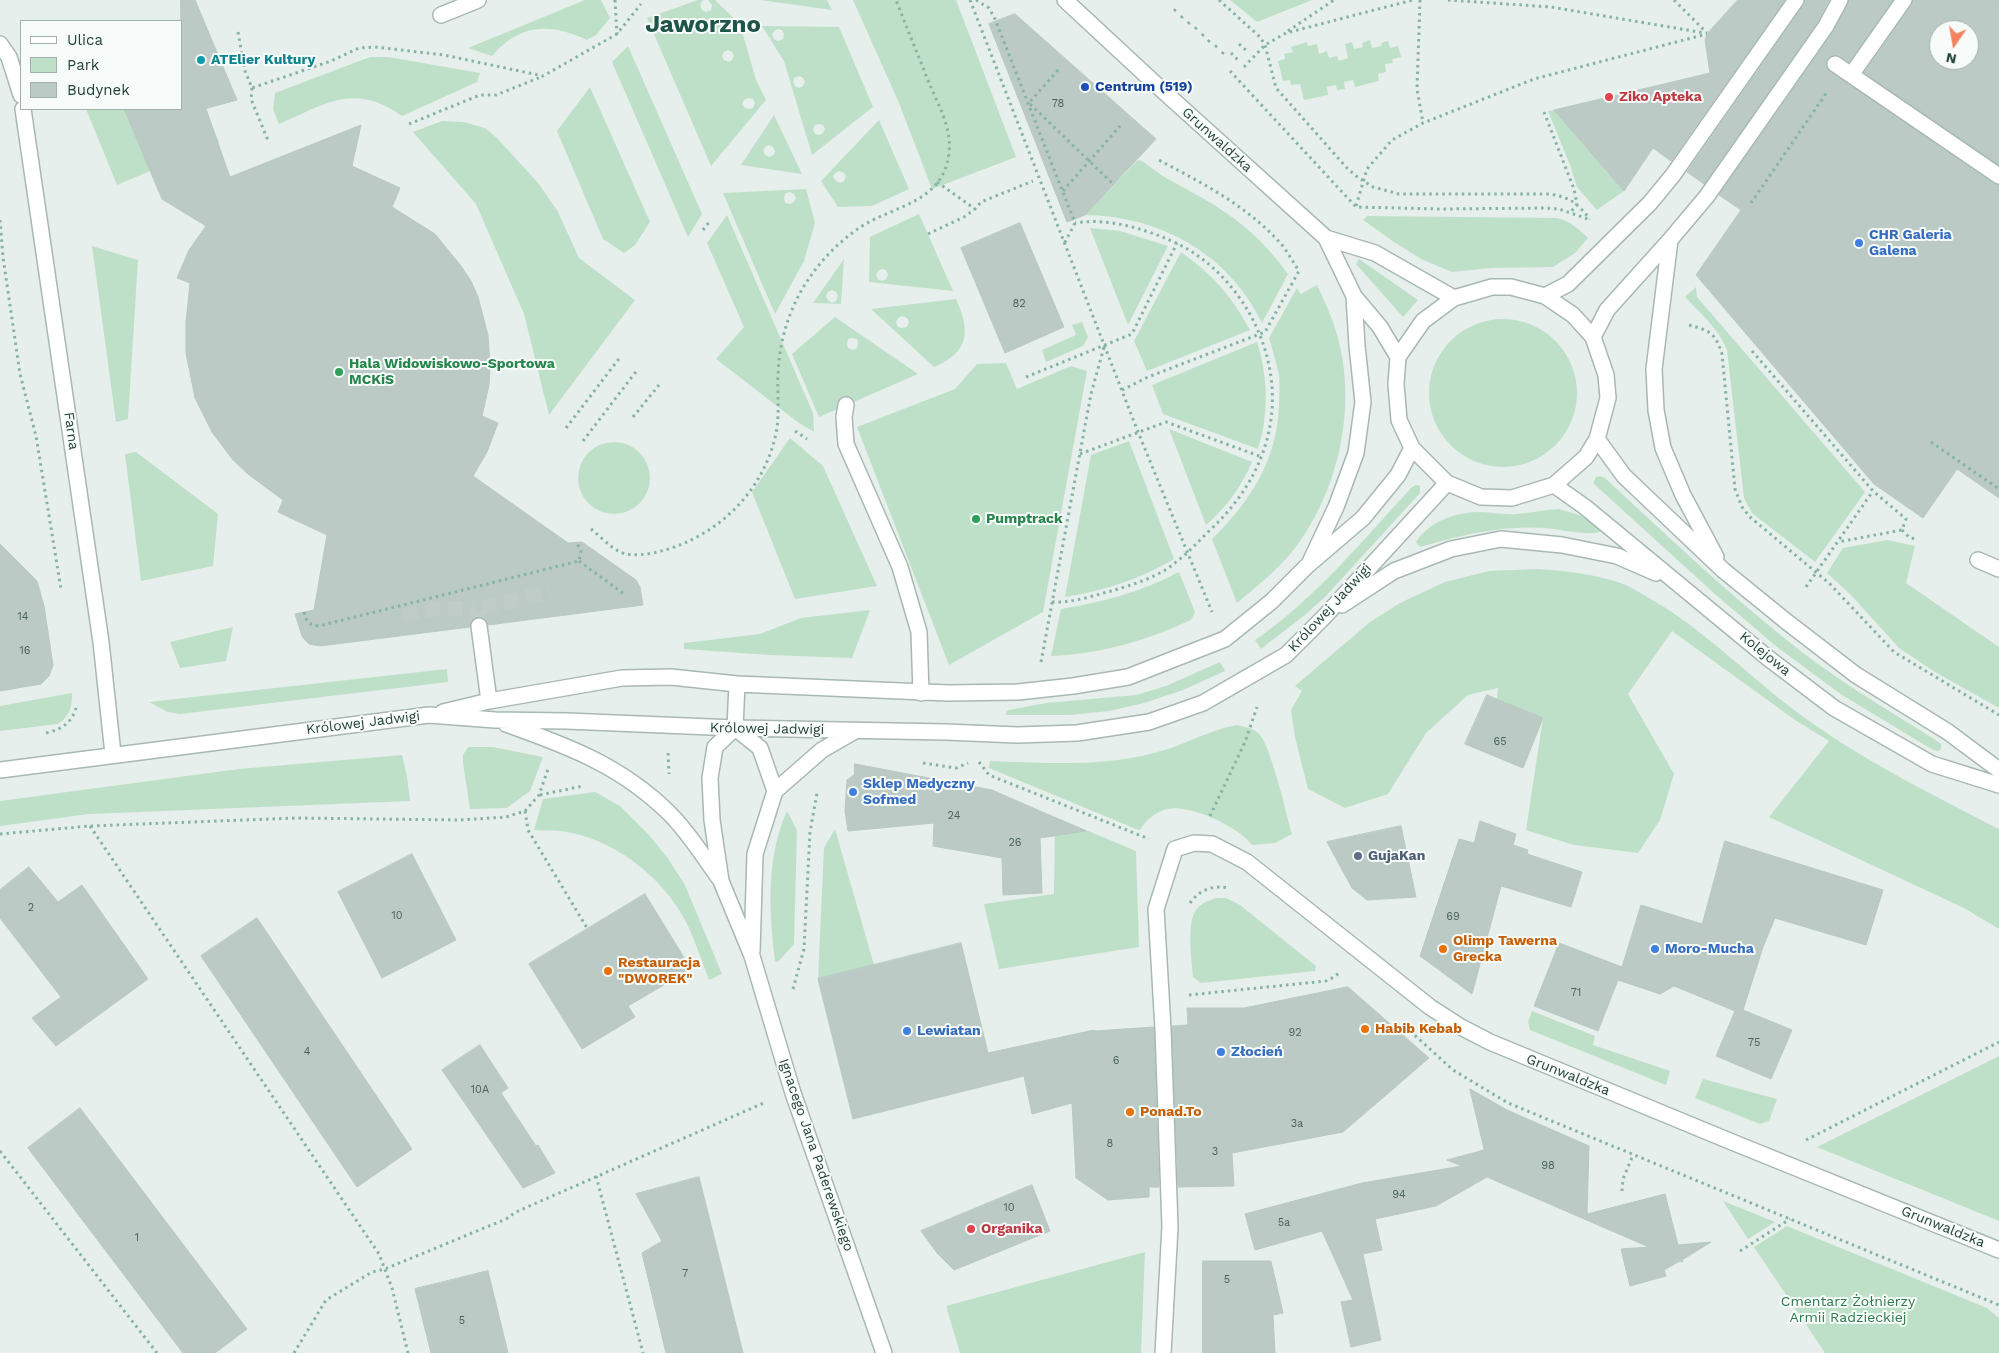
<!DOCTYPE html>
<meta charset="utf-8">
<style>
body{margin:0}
#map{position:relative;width:1999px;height:1353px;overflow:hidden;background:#e6efeb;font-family:"Work Sans",sans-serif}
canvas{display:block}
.legend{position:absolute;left:20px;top:20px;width:162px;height:90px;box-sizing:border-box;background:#f7fbf9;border:1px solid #a3b1ad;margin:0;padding:6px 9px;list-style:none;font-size:15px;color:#24423a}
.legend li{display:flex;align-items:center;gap:10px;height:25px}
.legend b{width:25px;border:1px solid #a3b1ad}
.north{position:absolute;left:1929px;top:20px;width:50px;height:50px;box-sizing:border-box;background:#f7fbf9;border:1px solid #a3b1ad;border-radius:50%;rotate:192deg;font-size:14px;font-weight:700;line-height:20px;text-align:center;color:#24423a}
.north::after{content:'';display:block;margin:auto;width:18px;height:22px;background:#f4845f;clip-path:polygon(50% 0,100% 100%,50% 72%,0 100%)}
</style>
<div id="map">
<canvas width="1999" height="1353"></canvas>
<ul class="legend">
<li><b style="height:6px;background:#fff"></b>Ulica</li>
<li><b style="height:14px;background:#bfe0c8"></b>Park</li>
<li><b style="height:14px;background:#bbcac4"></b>Budynek</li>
</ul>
<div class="north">N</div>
</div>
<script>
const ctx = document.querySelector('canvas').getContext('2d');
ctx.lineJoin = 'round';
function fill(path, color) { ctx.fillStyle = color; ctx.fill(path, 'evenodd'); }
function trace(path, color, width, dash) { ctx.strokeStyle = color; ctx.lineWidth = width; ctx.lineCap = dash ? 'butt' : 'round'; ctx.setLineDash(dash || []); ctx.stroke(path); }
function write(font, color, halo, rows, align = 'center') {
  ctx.font = font + ' "Work Sans",sans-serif'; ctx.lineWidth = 4; ctx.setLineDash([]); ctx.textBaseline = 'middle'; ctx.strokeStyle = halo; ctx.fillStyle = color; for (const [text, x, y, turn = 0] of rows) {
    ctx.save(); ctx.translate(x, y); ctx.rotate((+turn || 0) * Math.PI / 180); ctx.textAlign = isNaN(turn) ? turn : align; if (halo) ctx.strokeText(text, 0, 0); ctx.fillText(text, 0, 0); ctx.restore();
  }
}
fill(new Path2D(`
 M585,0H601L610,18L596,35L587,40C551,23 520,23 492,56L468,48Z
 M698,0H704L702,1L700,6L702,10L706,12L711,10L712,5L708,0H715L740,24L756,80L766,100L711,166L647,18ZM728,50L732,52L734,56L732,60L729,62L724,60L722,56L724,52ZM749,98L753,99L755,103L753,108L749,109L745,108L742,104L744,100Z
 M760,0H827L832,10Z
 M853,0H956L1016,157L932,189L899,103Z
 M1230,0H1312L1257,22Z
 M762,26L839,27L873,107L812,155L784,61ZM778,29L782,30L784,34L783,39L778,41L774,39L772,34L774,31ZM799,76L803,78L805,82L803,86L799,88L795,86L793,82L794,78ZM819,124L823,125L825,129L823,133L819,135L815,134L813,130L815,125Z
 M1370,40L1372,48L1382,46L1381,43L1388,41L1390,48L1398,46L1401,57L1392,59L1393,63L1385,64L1386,72L1378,74L1379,81L1355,87L1353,80L1344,82L1345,89L1337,90L1336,85L1327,87L1328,95L1304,100L1300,84L1291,85L1290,80L1283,81L1278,61L1285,59L1284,54L1293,52L1291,47L1307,42L1308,46L1317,44L1319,54L1327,51L1329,58L1337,56L1339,61L1348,58L1345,44L1352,42L1354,49L1363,47L1362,43Z
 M628,46L702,214L688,237L612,62Z
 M370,57H388L480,73L477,82L402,116C354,82 326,104 279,124L273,109L275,93Z
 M590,87L650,222L635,245L624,253L603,239L557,131Z
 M86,109H124L142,152L211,123L219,142L117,185Z
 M1554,110L1624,191L1597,210L1577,187L1570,165L1548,111Z
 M774,115L802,174L741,165ZM769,145L773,147L775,151L774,155L769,157L765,155L763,151L765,147Z
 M879,120L909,189L872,206L838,207L821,181ZM839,171L844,173L846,176L844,181L840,183L836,181L833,177L835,173Z
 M442,121L464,122L485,128L497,138L539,184L558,212L579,258L635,300L549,415L524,314L476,204L413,132Z
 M1140,160C1149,165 1157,173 1166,178C1218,206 1252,224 1288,274L1262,323C1229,254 1160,216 1085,215L1137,161Z
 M806,189L815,223L804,261L775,314L723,193ZM789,192L794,194L796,198L794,202L790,204L785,203L784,198L785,194Z
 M919,214L953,291L869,282L870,237ZM882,269L886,270L888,275L886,279L882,281L878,279L876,275L878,271Z
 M727,215L813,413L814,432L799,423L716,359L744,327L707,243Z
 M1367,216L1556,218C1570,220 1578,229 1588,238L1575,253L1553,267L1491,268L1452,272L1421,259L1394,242L1363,220Z
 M1090,228L1120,231L1168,246L1128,325Z
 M92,246L138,260L128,419L116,422Z
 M1181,252C1214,276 1230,294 1250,330L1147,371L1134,341Z
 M844,259L841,304L813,303ZM832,290L836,292L838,296L836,301L832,303L828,300L826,296L828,292Z
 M1359,259L1418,300L1403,317L1356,264Z
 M1317,285C1324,300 1331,315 1336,331C1358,403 1340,489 1295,548C1279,569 1257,586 1237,603L1212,539C1250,502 1277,460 1279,406C1279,396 1280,385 1279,375C1276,363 1273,350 1269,338L1297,288L1301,294Z
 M1696,287L1697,297L1865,492L1815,562L1752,513L1744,498L1727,350C1719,329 1701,314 1685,297Z
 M956,299C971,332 969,352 934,367L871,309ZM902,316L907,318L909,322L907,327L902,328L898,327L896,322L898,318Z
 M835,317L918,374L819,417L792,354ZM852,338L857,339L858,344L857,348L853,350L848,348L847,344L848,339Z
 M1429 393a74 74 0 1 1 148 0a74 74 0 1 1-148 0Z
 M1082,322L1088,337L1083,346L1046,362L1042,350L1076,335L1072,325Z
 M1257,342C1268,377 1269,414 1258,449L1163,414L1152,385Z
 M1006,363L1017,389L1071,366L1087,371L1043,612L949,665L857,427L955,389L977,364Z
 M1169,429L1252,462C1241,487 1227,507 1206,525Z
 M790,438L823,466L877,586L795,599L752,492Z
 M1129,441L1174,559C1140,579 1104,591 1065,597L1091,455Z
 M578 478a36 36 0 1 1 72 0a36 36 0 1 1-72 0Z
 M136,452L218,514L213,566L141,581L125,454Z
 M1600,476L1605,478C1663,532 1721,587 1783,637C1830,676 1883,707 1934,739L1941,744V749L1938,751L1933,750L1842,695L1777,647L1716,595L1594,484V481L1596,477Z
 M1416,485L1420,486V493L1326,596L1306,614L1261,649L1255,640C1316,598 1362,541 1412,487Z
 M1559,509L1579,515L1600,527L1601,531C1593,537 1558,529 1545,528C1502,525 1461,535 1420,547L1416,542C1429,522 1453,513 1477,512C1490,512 1503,515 1516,514C1530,513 1544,510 1559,509Z
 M1887,540L1915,546L1906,583L1999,647V708L1935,672L1899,648L1851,595L1827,573L1843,548Z
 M1537,569C1567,571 1598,574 1626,585C1634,589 1642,594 1649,598C1707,631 1752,680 1805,718C1866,762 1933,795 1999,829V929L1964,908L1769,817L1829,741L1795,720L1672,631L1628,694L1674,774L1660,820L1638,853L1574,845L1526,830L1543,718L1497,699L1498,688L1468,695L1426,733L1388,794L1345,808L1308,789L1295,737L1291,710L1302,691L1295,686L1370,622L1400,603L1445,582L1489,571Z
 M1179,572L1195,612L1191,620C1145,641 1101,654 1051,656L1061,609C1102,602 1142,592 1179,572Z
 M870,610L852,658L769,655L684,649V643L760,634L801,618Z
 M233,627L226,661L180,668L170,642Z
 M1220,662L1225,671L1183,690L1144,703L1109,711L1070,715H1006V712L1009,710L1046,703L1136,695L1166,686Z
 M447,669L448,682L180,714L168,712L149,702Z
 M72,693C72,707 70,716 58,724L0,731V706Z
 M1237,725C1245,727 1253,728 1259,734C1270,743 1287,816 1292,834L1275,843L1252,845C1239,827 1190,804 1168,809C1156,811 1146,820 1140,830L1136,829L989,768L990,761C1045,763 1101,767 1154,753C1183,746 1208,730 1237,725Z
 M468,747H493L543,757L530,791L507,808L470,809L463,763V755Z
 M402,755L407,776L410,801L89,814L0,826V801L239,769Z
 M595,792L620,806L648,834L667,857L685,885L722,974L709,980C702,962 696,943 688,926C665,878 614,838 561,831C552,830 543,831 534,830L543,799Z
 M787,811L797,830L794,944L778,962L775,961C769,910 766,858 787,811Z
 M1055,817L1136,851L1139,947L999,969L984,904L1054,894Z
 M835,829L874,965L818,979L824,848Z
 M1216,898H1226L1240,905L1316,966L1315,971L1201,983L1193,977C1192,960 1186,924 1196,910C1201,903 1208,901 1216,898Z
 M1532,1011L1595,1036L1593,1045L1670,1071L1666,1085L1530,1030L1528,1022Z
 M1999,1056V1221L1817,1147Z
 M1703,1079L1777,1099L1769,1121L1760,1124L1695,1098Z
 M1723,1201L1775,1222L1748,1239Z
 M1787,1226L1987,1308L1999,1318V1353H1825L1754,1247Z
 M1145,1252L1141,1353H960L946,1306Z`), '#bfe0c8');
const building = new Path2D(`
 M181,0H195L237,100L204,109H206L230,177L361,125L352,166L400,188L392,207L435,234L461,266L471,281L478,297L488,335L490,365L489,385L482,416L498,423L487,452L473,476L568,543L582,542L636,580L640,587L643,605L488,625L486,620L478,617L473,619L470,627L320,646L309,644L305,640L302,636L295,614L314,610L327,535L278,512L283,500L248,474L233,460L212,432L195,398L186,353V322L190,283L177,278L189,250L206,226L162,199L124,109H181Z
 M1738,0H1785L1671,161L1653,148L1624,191L1554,110L1710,73L1705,40L1707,34Z
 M1805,0H1829L1818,21L1704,184L1687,172L1804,5Z
 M1849,0H1893L1849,62L1840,56L1831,55L1826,63L1827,68L1994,184L1999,185V498L1957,469L1923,518L1874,484L1696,275L1741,210L1719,195L1834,31Z
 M1913,0H1999V165L1864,73L1912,5ZM1939,30H1969V60H1939Z
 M1015,14L1156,139L1085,215L1067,222L989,24Z
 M1020,223L1064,327L1005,353L961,248Z
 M0,544L37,581L44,606L53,665L49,676L41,684L0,691Z
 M1487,695L1543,718L1523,768L1465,744Z
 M855,764L992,790L1086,831L1040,838L1042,893L1003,895L1002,858L933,846L934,823L848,831L845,811L847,780L854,775Z
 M1480,821L1516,834L1513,845L1528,850L1527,854L1582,872L1571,907L1501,886L1472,994L1420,956L1459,839L1474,843Z
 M1401,826L1416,897L1367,900L1352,888L1327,842Z
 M1725,841L1883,890L1866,945L1775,918L1763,947L1743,1010L1792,1030L1771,1079L1716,1056L1735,1011L1674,986L1660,994L1618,980L1598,1031L1534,1006L1559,943L1622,967L1641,905L1702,924Z
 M412,854L456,940L382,978L338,892Z
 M29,867L58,902L82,885L148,979L56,1046L32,1018L61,997L0,918V890Z
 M645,894L691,969L628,1006L635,1017L582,1049L529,964Z
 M257,918L412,1149L357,1187L201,956Z
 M961,943L988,1053L1094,1030L1095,1031L1154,1027L1159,1187H1149V1197L1108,1200L1076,1178L1072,1103L1032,1114L1024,1076L853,1119L818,979Z
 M1348,987L1429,1058L1343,1132L1232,1153L1234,1186L1178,1187L1172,1026L1188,1025L1187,1008H1244Z
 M480,1045L508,1088L501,1093L536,1146L538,1145L555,1173L523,1188L442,1070Z
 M1470,1089L1507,1110L1589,1146L1587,1214L1665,1194L1678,1245L1711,1242L1682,1260L1683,1262L1680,1261L1664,1270L1666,1276L1630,1286L1621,1249L1649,1247L1487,1177L1436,1206L1375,1219L1382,1250L1363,1254L1381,1340L1351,1347L1341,1302L1353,1300L1322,1231L1255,1250L1245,1214L1362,1183L1462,1166L1447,1160L1484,1150Z
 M80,1108L247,1329L215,1353H183L28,1148Z
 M699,1177L743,1353H666L642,1253L662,1241L636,1194Z
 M1032,1185L1050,1231L954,1270L937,1253L921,1231Z
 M1203,1261H1271L1283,1313L1273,1315L1275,1353H1203Z
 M488,1271L508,1353H431L415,1289Z`);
fill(building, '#bbcac4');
trace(building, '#b8c9c2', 1);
trace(new Path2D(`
 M403,616L439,608L476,609
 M479,626L476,609L550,592`), '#bfccc8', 15, [15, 8]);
const minor = new Path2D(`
 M1065,0L1162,90L1326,238L1354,296L1380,327L1398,357
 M441,15L478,0
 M0,44L9,57L21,95
 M1835,64L1999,176
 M1851,75L1904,0
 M23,109L101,642L113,754
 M1326,238L1375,253L1454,298
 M1670,240L1654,369L1656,410L1663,448L1683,495L1716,557
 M1492,287H1511L1545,296L1573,315L1593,337L1606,375L1608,398L1597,439L1586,457L1554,485L1512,498L1481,497L1447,483L1412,448L1399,420L1396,384L1398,357L1423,321L1454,298Z
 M1545,296L1568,284L1650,203L1673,175L1796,0
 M1593,337L1607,310L1670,240L1707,196L1826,26L1840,0
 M846,405L844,417L846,444L900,567L919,632L921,693
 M1597,439L1624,476L1723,570L1787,622L1856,675L1948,732L1999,770
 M1554,485L1585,507L1768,658L1834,708L1932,764L1999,785
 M1311,560L1336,507L1356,453L1363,402L1357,346L1354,296
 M1978,560L1999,569
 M1342,605L1394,571L1451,549L1501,539L1562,545L1617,556L1656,573
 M479,626L489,701
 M737,684L735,728L715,747L710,778L712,820L721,881L752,956L793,1093L884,1353
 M443,712L489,701L622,678L671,677L737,684L948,693L1018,692L1073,686L1128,677L1225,639L1272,601L1308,565L1363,518L1398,475L1412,448
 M506,724C568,746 622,766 670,814C689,833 703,856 719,878
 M735,728L760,748L775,791
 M0,770L429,715L495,720L567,721L735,728L946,732L1017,735L1077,733L1149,722L1203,703L1286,655L1324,617L1447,483
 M752,951L755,854L775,791L822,750L855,731
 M1163,1353L1170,1227L1163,1029L1156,909L1175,849L1194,843L1212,844L1247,862L1430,1007L1461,1027L1490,1042L1732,1142L1999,1250`);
trace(minor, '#a8b8b2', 18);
trace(new Path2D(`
 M615,0L617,34
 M970,0L1138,432L1212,612
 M976,0L989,8L995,19L1075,223L1064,244
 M1219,0L1260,37L1265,45L1276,88L1347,168L1356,176L1373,187L1399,194H1550C1572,198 1576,203 1590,219
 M1420,0L1417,89L1423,123
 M1448,0L1551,7L1705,33
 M1674,0L1707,33
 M1174,11L1178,7
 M1181,18L1185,13
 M1188,24L1192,19
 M1195,29L1199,25
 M1288,31L1334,0
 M238,32L245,71L252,88L331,61L359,48L375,47L444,55L543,76L617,34L641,4
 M1202,36L1206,31
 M1208,42L1212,37
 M1239,44L1247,51
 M1215,47L1219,44
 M1231,53L1239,61
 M1222,54L1226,49
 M1244,67L1265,45L1286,33L1413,0
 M1058,70L1029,103L1113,184
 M1230,71L1356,207L1440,209L1545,208L1559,209L1588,219
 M252,88L251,99L269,143
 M1544,112L1574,189L1577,204L1570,213
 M409,124L470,99L480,95H496L541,77
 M937,182L975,209L981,202L1033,181
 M1063,191L1120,126
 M1751,203L1827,92
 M1356,206L1367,169L1392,140L1423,123L1534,79L1707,34
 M0,220L3,257L20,374L36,436L61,589
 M703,230L709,222
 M928,234L964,217L975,209
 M1689,325C1711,331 1715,333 1722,354L1735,489L1742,507L1750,517L1830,584L1894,652L1999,715
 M1752,351L1873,491L1906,519L1902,530L1838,542
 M1026,377L1132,334L1177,243
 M1122,390L1148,377L1265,332L1299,271C1293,262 1288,253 1282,245C1248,206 1202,183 1157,159
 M633,417L659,385
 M566,428L621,356
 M795,431L807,439
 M583,441L638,369
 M1931,442L1999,489
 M1080,454L1166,422L1262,457
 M591,529C600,536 609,546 618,551C634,560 666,551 682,544C729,525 766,483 776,433C780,414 777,395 778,375C779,342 789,308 808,280C821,260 839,242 859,228C893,205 943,204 949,153C952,128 938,104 929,83C918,55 907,28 896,0
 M1902,530L1910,538L1917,539
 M579,561L624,594
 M1806,587L1873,491
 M1052,602C1072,603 1092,596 1111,591C1132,585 1159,577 1176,562C1188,553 1198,542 1209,531C1272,473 1292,394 1251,316C1232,282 1204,254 1167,239C1139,227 1105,218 1075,223
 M304,612C306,622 309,625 319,626L579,561L581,551L577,543
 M1041,662L1091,394L1104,347
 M46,733C63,729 73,722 77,704
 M668,753L669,774
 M979,762L989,775L1149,839
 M923,763L956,768L968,763
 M540,795L583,786
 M525,811L528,830L587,928
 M1210,816L1245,742L1257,707
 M90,826L379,1254L392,1288L408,1353
 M0,834L90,826L297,818L460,820L506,817L525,811L539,795L548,769
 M1190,903C1200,889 1213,885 1230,888
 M793,989L804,949L810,832L817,793
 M1189,995L1326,981L1334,977L1339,973
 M1410,1031L1453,1070L1508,1103L1999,1305
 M1806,1140L1999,1042
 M0,1151L157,1353
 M596,1176L643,1353
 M1622,1191L1623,1179L1633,1155
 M1740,1251L1790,1219
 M294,1353L326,1300L372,1272L385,1269L506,1219L516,1212L766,1102`), '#86b3a5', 3, [2.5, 4]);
trace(minor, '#fff', 15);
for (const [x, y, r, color] of [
 [201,60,5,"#0f9aa8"],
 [1085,87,5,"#1a4fb4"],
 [1609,97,5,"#e0444e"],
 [1859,243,5,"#3f7fe0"],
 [339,372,5,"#2e9e5b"],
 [976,519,5,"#2e9e5b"],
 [853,792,5,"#3f7fe0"],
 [1358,856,5,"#5c6f8a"],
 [1443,949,5,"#e8710a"],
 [1655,949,5,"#3f7fe0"],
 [608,971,5,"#e8710a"],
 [1365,1029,5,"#e8710a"],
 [907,1031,5,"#3f7fe0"],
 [1221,1052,5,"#3f7fe0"],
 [1130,1112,5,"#e8710a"],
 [971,1229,5,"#e0444e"]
]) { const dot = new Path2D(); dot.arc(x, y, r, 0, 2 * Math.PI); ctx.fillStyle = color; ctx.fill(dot); trace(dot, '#f7fbf9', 2); }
write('11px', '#4a645c', null, [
 ["78",1058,104],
 ["82",1019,304],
 ["14",23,617],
 ["16",25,651],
 ["65",1500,742],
 ["24",954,816],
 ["26",1015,843],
 ["2",31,908],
 ["10",397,916],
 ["69",1453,917],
 ["71",1576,993],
 ["92",1295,1033],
 ["75",1754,1043],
 ["4",307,1052],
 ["6",1116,1061],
 ["10A",480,1090],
 ["3a",1297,1124],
 ["8",1110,1144],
 ["3",1215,1152],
 ["98",1548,1166],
 ["94",1399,1195],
 ["10",1009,1208],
 ["5a",1284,1223],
 ["1",137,1238],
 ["7",685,1274],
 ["5",1227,1280],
 ["5",462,1321]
]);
write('bold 14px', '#0d838f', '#f7fbf9', [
 ["ATElier Kultury",211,60]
], 'left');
write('bold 14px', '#164399', '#f7fbf9', [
 ["Centrum (519)",1095,87]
], 'left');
write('bold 14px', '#be3a42', '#f7fbf9', [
 ["Ziko Apteka",1619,97],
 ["Organika",981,1229]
], 'left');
write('14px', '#24423a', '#f7fbf9', [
 ["Grunwaldzka",1217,140,42],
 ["Farna",71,431,82],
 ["Królowej Jadwigi",1330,608,-47],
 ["Kolejowa",1765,654,39],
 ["Królowej Jadwigi",363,723,-7],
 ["Królowej Jadwigi",767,729,1],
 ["Grunwaldzka",1568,1075,22],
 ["Ignacego Jana Paderewskiego",816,1155,71],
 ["Grunwaldzka",1943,1227,22]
]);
write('bold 14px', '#366cbe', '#f7fbf9', [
 ["CHR Galeria",1869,235],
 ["Galena",1869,251],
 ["Sklep Medyczny",863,784],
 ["Sofmed",863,800],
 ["Moro-Mucha",1665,949],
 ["Lewiatan",917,1031],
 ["Złocień",1231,1052]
], 'left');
write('bold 14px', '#27864d', '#f7fbf9', [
 ["Hala Widowiskowo-Sportowa",349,364],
 ["MCKiS",349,380],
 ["Pumptrack",986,519]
], 'left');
write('bold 14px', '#4e5e75', '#f7fbf9', [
 ["GujaKan",1368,856]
], 'left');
write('bold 14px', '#c56008', '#f7fbf9', [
 ["Olimp Tawerna",1453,941],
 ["Grecka",1453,957],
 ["Restauracja",618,963],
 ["\"DWOREK\"",618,979],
 ["Habib Kebab",1375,1029],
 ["Ponad.To",1140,1112]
], 'left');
write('14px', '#2d7a4b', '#f7fbf9', [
 ["Cmentarz Żołnierzy",1848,1302],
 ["Armii Radzieckiej",1848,1318]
]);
write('bold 24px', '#1f5548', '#f7fbf9', [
 ["Jaworzno",703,25]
]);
</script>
